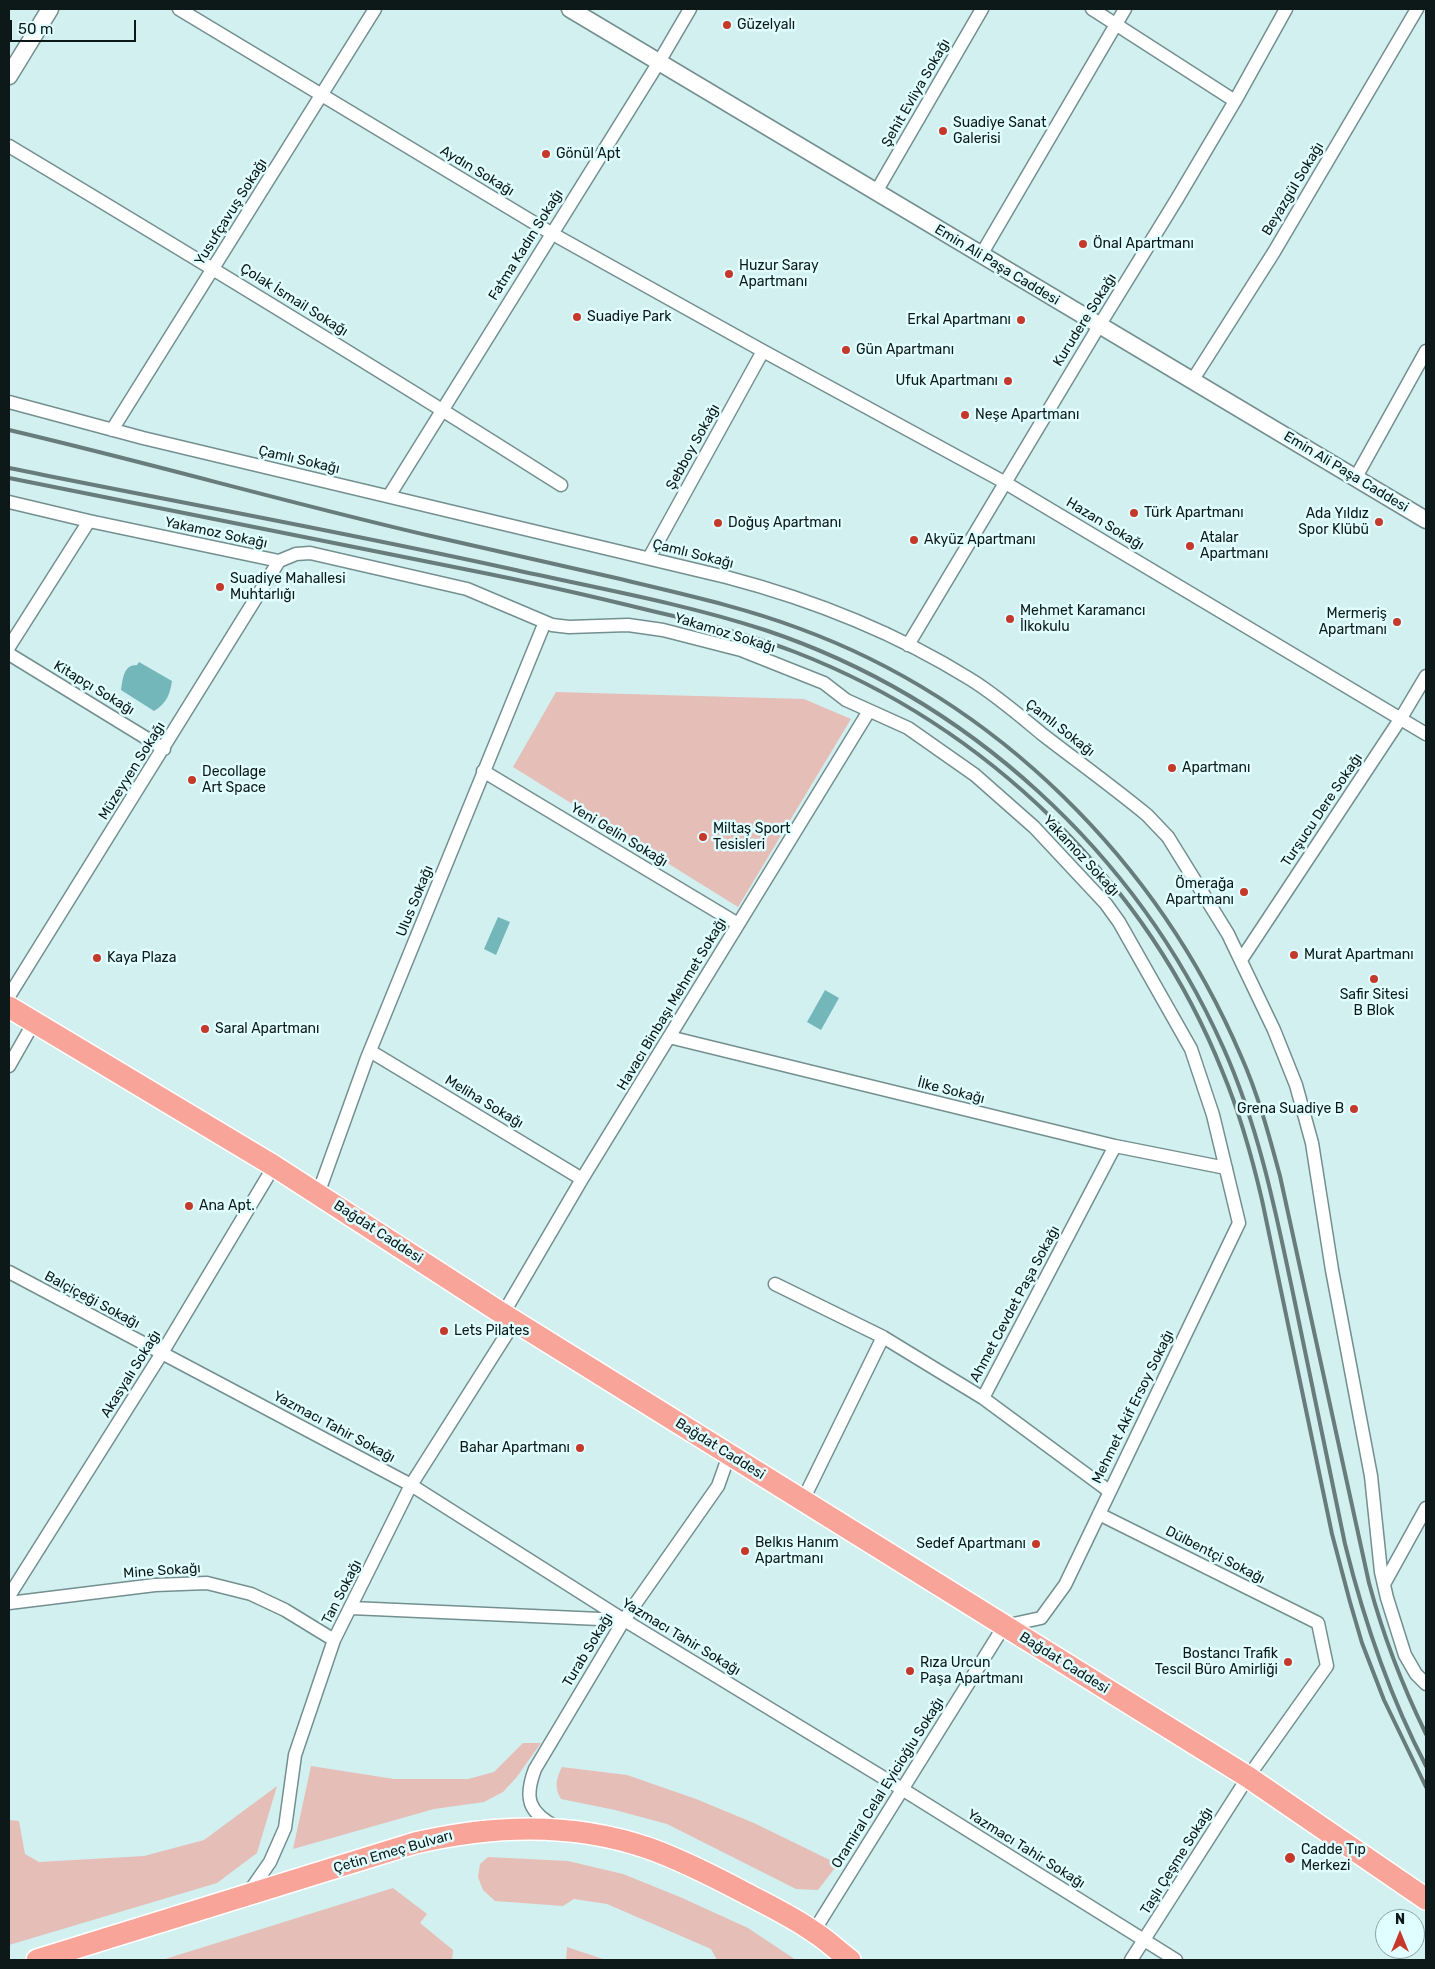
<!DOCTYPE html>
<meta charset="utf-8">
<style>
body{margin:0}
#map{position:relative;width:1435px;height:1969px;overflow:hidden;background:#d3f0f1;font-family:Rubik,sans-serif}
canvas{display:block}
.frame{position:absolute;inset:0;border:10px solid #0d1818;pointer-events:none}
.north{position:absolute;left:1375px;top:1909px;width:50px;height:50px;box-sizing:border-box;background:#e0feff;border:1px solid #8ca2a3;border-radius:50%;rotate:0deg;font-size:14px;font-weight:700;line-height:20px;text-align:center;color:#0d1818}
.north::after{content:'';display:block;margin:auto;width:18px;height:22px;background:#c5382a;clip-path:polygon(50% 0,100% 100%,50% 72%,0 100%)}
.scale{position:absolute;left:10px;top:20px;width:126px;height:22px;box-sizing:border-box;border:2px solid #0d1818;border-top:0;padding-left:6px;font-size:15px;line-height:18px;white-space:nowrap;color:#0d1818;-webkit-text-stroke:4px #e0feff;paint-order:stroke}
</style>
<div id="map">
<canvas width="1435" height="1969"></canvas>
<div class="frame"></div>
<div class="north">N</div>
<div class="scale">50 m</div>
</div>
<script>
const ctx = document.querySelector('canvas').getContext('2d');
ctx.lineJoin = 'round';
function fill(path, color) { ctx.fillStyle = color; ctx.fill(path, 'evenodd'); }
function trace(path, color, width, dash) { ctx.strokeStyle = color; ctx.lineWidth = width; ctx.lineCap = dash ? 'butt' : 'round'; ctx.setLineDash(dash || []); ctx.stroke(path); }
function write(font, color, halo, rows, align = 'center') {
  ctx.font = font + ' Rubik,sans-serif'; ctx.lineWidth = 5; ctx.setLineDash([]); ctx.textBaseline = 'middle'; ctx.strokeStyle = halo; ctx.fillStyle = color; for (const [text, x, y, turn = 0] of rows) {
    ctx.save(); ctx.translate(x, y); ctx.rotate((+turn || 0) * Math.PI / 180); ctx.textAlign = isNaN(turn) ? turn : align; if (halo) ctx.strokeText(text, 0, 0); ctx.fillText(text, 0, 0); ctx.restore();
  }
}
fill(new Path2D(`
 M556,692L804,699L851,719L738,907L513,767Z
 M523,1743H541L516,1778L503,1792L484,1802L434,1809L293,1849L311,1766L394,1779H468L494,1772Z
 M562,1767L627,1775L696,1799L754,1823L838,1864L818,1890L796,1889L667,1824L615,1810L561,1799C554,1787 556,1779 562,1767Z
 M277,1786L257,1853L217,1883L9,1945V1820L19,1821L25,1854L39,1862L144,1856L204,1840Z
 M488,1857L568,1861L623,1874L680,1897L748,1928L796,1960H717L711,1949L607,1904L574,1899L563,1906L495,1901L483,1890L478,1877L480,1864Z
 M393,1888L427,1914L420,1923L453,1950L452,1960H162Z
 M567,1947L606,1960H566Z`), '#e5beb8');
fill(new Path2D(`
 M139,662L172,681C170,695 166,704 154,711L121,690C123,679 123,665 137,665Z
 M498,917L510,922L496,955L484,949Z
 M825,990L839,998L821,1030L807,1022Z`), '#73b7ba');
const minor = new Path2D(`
 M179,9L551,233L763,351L1004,482L1426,734
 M1092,9L1235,101
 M9,146C194,257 379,369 561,485
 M876,192L982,9
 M981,255L1125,9
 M1192,381L1274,252L1417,9
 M9,402L143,438L726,577C810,599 896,633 970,679C996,695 1019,715 1042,734C1077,761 1113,787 1147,815L1168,837L1228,934L1274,1030L1296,1085L1312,1143L1332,1270L1371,1476L1381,1572L1387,1598L1405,1655L1416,1674L1426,1684
 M112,430L375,9
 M1356,477L1426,351
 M389,496L659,62L690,9
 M9,502L89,521L279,561L296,554L310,553L467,589L552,625L569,627L628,625L663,630L741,650L824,683L846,700L908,728L975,775L1034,827L1106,904L1119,922L1191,1049L1213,1115L1239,1223L1065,1585L1041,1618L1004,1626L814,1931
 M649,558L763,351
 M908,645L1099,326L1177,199L1235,101L1286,9
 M9,647L89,521
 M9,654L164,749
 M483,771L738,924
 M1241,960L1401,718L1426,676
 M9,996L279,561
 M669,1037L1115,1146L1226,1168
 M370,1051L582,1179
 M9,1066L34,1022
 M318,1194L367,1058L545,622
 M9,1272L411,1485L624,1620L902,1789L1176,1960
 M775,1284L883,1337L983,1398L1115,1146
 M503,1314L582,1179L869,711
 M983,1398L1109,1491
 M803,1500L883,1337
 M1099,1514L1318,1623L1327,1666L1248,1777L1131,1960
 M1384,1584L1426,1508
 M9,1596L162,1353L274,1166
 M9,1603L155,1585L207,1583L251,1594L285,1610L334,1640
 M351,1608L623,1620
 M556,1827C528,1812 524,1798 535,1769L624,1620L718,1486L729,1455
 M247,1895L270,1862L285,1828L295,1755L334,1640L411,1485L515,1321`);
const tertiary = new Path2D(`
 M570,9L1426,520
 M9,76L50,9`);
const primary = new Path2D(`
 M9,1007L274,1166L503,1314L1248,1777L1426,1899
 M37,1960L415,1843C492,1825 573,1822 648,1848C682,1860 713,1876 745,1893C768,1905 793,1917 814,1932C827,1940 838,1951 850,1960`);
trace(minor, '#748f90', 15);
trace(tertiary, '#748f90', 19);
trace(primary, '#fff', 24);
trace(minor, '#fff', 12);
trace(tertiary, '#fff', 16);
trace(primary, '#f8a498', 21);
trace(new Path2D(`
 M9,430C150,463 289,503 431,536C492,550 554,564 616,578C677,593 739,606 798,628C998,701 1158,862 1241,1056C1258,1094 1269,1135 1280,1176L1369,1583C1383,1635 1402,1685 1426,1734
 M9,468C176,502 344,532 511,569C596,588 682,603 765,630C968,698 1136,852 1223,1047C1259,1127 1276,1213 1294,1298C1311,1380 1328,1462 1345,1544C1364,1621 1389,1695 1426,1766
 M9,478C162,510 316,538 469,570C530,582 591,596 652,611C700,622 748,634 795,652C986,726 1147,881 1223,1073C1240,1114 1252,1157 1262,1200L1332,1534L1350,1602L1362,1643L1384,1700L1426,1787`), '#687c7c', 4);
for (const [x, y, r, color] of [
 [727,25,5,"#c5382a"],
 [943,131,5,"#c5382a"],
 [546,154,5,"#c5382a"],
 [1083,244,5,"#c5382a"],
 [729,274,5,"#c5382a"],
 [577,317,5,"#c5382a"],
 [1021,320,5,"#c5382a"],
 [846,350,5,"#c5382a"],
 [1008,381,5,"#c5382a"],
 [965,415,5,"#c5382a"],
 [1134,513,5,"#c5382a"],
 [1379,522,5,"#c5382a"],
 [718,523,5,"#c5382a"],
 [914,540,5,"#c5382a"],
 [1190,546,5,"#c5382a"],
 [220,587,5,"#c5382a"],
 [1010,619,5,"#c5382a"],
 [1397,622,5,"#c5382a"],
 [1172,768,5,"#c5382a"],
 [192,780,5,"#c5382a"],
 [703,837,5,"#c5382a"],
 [1244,892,5,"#c5382a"],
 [1294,955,5,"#c5382a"],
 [97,958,5,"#c5382a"],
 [1374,979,5,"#c5382a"],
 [205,1029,5,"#c5382a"],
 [1354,1109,5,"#c5382a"],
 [189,1206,5,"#c5382a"],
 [444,1331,5,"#c5382a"],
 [580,1448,5,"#c5382a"],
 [1036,1544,5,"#c5382a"],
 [745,1551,5,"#c5382a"],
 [1288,1662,5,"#c5382a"],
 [910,1671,5,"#c5382a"],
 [1290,1858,6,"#c5382a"]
]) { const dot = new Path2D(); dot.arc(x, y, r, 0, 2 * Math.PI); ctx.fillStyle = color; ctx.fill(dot); trace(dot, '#e0feff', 2); }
write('14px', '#0d1818', '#e0feff', [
 ["Güzelyalı",737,25],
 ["Suadiye Sanat",953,123],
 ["Galerisi",953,139],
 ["Gönül Apt",556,154],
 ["Önal Apartmanı",1093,244],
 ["Huzur Saray",739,266],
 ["Apartmanı",739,282],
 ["Suadiye Park",587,317],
 ["Erkal Apartmanı",1011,320,"right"],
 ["Gün Apartmanı",856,350],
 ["Ufuk Apartmanı",998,381,"right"],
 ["Neşe Apartmanı",975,415],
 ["Türk Apartmanı",1144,513],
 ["Ada Yıldız",1369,514,"right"],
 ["Spor Klübü",1369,530,"right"],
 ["Doğuş Apartmanı",728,523],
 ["Atalar",1200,538],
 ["Apartmanı",1200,554],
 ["Akyüz Apartmanı",924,540],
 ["Suadiye Mahallesi",230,579],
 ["Muhtarlığı",230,595],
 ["Mehmet Karamancı",1020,611],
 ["İlkokulu",1020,627],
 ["Mermeriş",1387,614,"right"],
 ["Apartmanı",1387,630,"right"],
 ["Apartmanı",1182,768],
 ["Decollage",202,772],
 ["Art Space",202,788],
 ["Miltaş Sport",713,829],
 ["Tesisleri",713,845],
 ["Ömerağa",1234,884,"right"],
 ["Apartmanı",1234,900,"right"],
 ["Murat Apartmanı",1304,955],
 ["Kaya Plaza",107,958],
 ["Safir Sitesi",1374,995,"center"],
 ["B Blok",1374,1011,"center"],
 ["Saral Apartmanı",215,1029],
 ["Grena Suadiye B",1344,1109,"right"],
 ["Ana Apt.",199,1206],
 ["Lets Pilates",454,1331],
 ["Bahar Apartmanı",570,1448,"right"],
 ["Belkıs Hanım",755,1543],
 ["Apartmanı",755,1559],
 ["Sedef Apartmanı",1026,1544,"right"],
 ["Bostancı Trafik",1278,1654,"right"],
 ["Tescil Büro Amirliği",1278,1670,"right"],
 ["Rıza Urcun",920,1663],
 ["Paşa Apartmanı",920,1679],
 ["Cadde Tıp",1301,1850],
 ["Merkezi",1301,1866]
], 'left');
write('14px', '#0d1818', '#e0feff', [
 ["Şehit Evliya Sokağı",916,93,-60],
 ["Aydın Sokağı",477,171,31],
 ["Beyazgül Sokağı",1293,189,-59],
 ["Yusufçavuş Sokağı",231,212,-58],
 ["Fatma Kadın Sokağı",526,245,-58],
 ["Emin Ali Paşa Caddesi",997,265,31],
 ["Çolak İsmail Sokağı",294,300,32],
 ["Kurudere Sokağı",1085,320,-58],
 ["Şebboy Sokağı",693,447,-61],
 ["Çamlı Sokağı",299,460,13],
 ["Emin Ali Paşa Caddesi",1346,472,31],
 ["Hazan Sokağı",1105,524,31],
 ["Yakamoz Sokağı",216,533,12],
 ["Çamlı Sokağı",693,554,14],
 ["Yakamoz Sokağı",725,633,17],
 ["Kitapçı Sokağı",94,688,31],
 ["Çamlı Sokağı",1060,728,38],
 ["Müzeyyen Sokağı",132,771,-58],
 ["Turşucu Dere Sokağı",1322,810,-56],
 ["Yeni Gelin Sokağı",619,835,31],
 ["Yakamoz Sokağı",1081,856,47],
 ["Ulus Sokağı",415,901,-68],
 ["Havacı Binbaşı Mehmet Sokağı",672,1004,-59],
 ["İlke Sokağı",951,1091,14],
 ["Meliha Sokağı",484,1102,31],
 ["Bağdat Caddesi",378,1232,33],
 ["Balçiçeği Sokağı",92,1300,28],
 ["Ahmet Cevdet Paşa Sokağı",1015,1304,-62],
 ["Akasyalı Sokağı",131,1374,-58],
 ["Mehmet Akif Ersoy Sokağı",1133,1407,-64],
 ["Yazmacı Tahir Sokağı",334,1427,28],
 ["Bağdat Caddesi",720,1449,32],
 ["Dülbentçi Sokağı",1215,1555,27],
 ["Mine Sokağı",162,1571,-4],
 ["Tan Sokağı",342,1592,-63],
 ["Yazmacı Tahir Sokağı",681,1637,31],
 ["Turab Sokağı",588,1650,-59],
 ["Bağdat Caddesi",1064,1663,32],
 ["Oramiral Celal Eyicioğlu Sokağı",888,1783,-58],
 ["Yazmacı Tahir Sokağı",1026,1849,32],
 ["Çetin Emeç Bulvarı",393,1852,-16],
 ["Taşlı Çeşme Sokağı",1177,1861,-58]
]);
</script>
